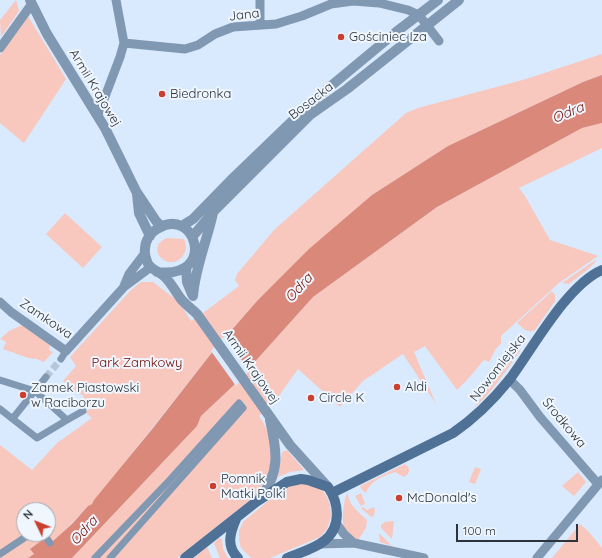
<!DOCTYPE html>
<meta charset="utf-8">
<style>
body{margin:0}
#map{position:relative;width:602px;height:558px;overflow:hidden;background:#d9eafe;font-family:Quicksand,sans-serif}
canvas{display:block}
.north{position:absolute;left:16px;top:502px;width:40px;height:40px;box-sizing:border-box;background:#eff6fe;border:1px solid #a1a8b0;border-radius:50%;rotate:313deg;font-size:11px;font-weight:700;line-height:16px;text-align:center;color:#2c333a}
.north::after{content:'';display:block;margin:auto;width:14px;height:18px;background:#cb3f2e;clip-path:polygon(50% 0,100% 100%,50% 72%,0 100%)}
.scale{position:absolute;left:456px;top:524px;width:122px;height:18px;box-sizing:border-box;border:2px solid #2c333a;border-top:0;padding-left:5px;font-size:12px;line-height:14px;white-space:nowrap;color:#2c333a;-webkit-text-stroke:3px #eff6fe;paint-order:stroke}
</style>
<div id="map">
<canvas width="602" height="558"></canvas>
<div class="north">N</div>
<div class="scale">100 m</div>
</div>
<script>
const ctx = document.querySelector('canvas').getContext('2d');
ctx.lineJoin = 'round';
function fill(path, color) { ctx.fillStyle = color; ctx.fill(path, 'evenodd'); }
function trace(path, color, width, dash) { ctx.strokeStyle = color; ctx.lineWidth = width; ctx.lineCap = dash ? 'butt' : 'round'; ctx.setLineDash(dash || []); ctx.stroke(path); }
function write(font, color, halo, rows, align = 'center') {
  ctx.font = font + ' Quicksand,sans-serif'; ctx.lineWidth = 4; ctx.setLineDash([]); ctx.textBaseline = 'middle'; ctx.strokeStyle = halo; ctx.fillStyle = color; for (const [text, x, y, turn = 0] of rows) {
    ctx.save(); ctx.translate(x, y); ctx.rotate((+turn || 0) * Math.PI / 180); ctx.textAlign = isNaN(turn) ? turn : align; if (halo) ctx.strokeText(text, 0, 0); ctx.fillText(text, 0, 0); ctx.restore();
  }
}
fill(new Path2D(`
 M16,0L19,11L1,37L0,20Z
 M28,16L66,79L24,143L0,123V55Z
 M602,54V75L583,82L448,146L372,195L257,301L210,355L92,504L88,506L58,538L52,542L45,538L30,549L34,554L28,558H0V445L32,470L57,443L92,418L85,412L93,407L92,405L85,408L84,405L86,400L83,397L84,396L81,394L80,395L63,381L76,366L70,357L131,290L141,282H153L179,302L191,321L207,310L239,286L235,280L237,274L274,230L406,113L418,108L526,79ZM24,510H48V534H24Z
 M602,123V148L519,188L525,196L550,240L598,256L559,283L501,336V344C493,350 494,355 489,362L484,360L467,380L457,390L425,346L414,352L436,404L403,354L363,381L340,407L298,369L274,403L259,416C278,443 275,472 254,497L177,558H72L197,426L201,416L234,385L313,297L437,207L582,128Z
 M65,213L102,247L83,268L46,234Z
 M167,238L184,239C186,244 187,249 184,254C171,276 142,248 167,238Z
 M597,259C594,266 576,278 569,284L562,283Z
 M552,291L555,295V301L535,330C527,334 523,328 517,323Z
 M22,325L50,345L49,350L53,352L44,362L37,359L28,358L3,349L6,342L0,339L9,331Z
 M516,344L520,347V351C506,371 492,392 474,408Z
 M287,450L304,470L290,472L278,477L282,452Z
 M405,464C411,468 410,474 404,477L395,472C382,477 372,479 366,493L363,491L360,486Z
 M475,467L481,469L475,484L469,482Z
 M578,472L586,482L574,496L562,486Z
 M301,483L320,488L326,495L330,505L331,516L327,529L320,537L270,558H252L249,556L241,548L239,540V531L243,522L286,486Z
 M348,492C347,504 359,512 367,520L366,528L358,540C352,537 346,532 344,526C341,520 344,498 348,492Z
 M361,493L365,504L361,506L355,496Z
 M363,507L367,510L374,507L375,511L373,517L370,516L361,508Z
 M394,521L392,539L381,528V525L385,522Z
 M580,524L589,532L602,548V558H552Z
 M379,533L392,546L380,542Z
 M219,538L222,539L223,549L228,558H220L214,543Z
 M207,547L212,558H193H194Z`), '#f8c7bd');
fill(new Path2D(`
 M602,75V123L582,128L437,207L313,297L234,385L201,416L197,426L72,558H28L34,554L30,549L45,538L52,542L72,524L88,506L92,504L94,500L153,428L210,355L257,301L309,249L372,195L448,146L583,82Z`), '#da887a');
fill(new Path2D(`
 M225,335L249,371L236,386L211,351Z`), '#d9eafe');
trace(new Path2D(`
 M46,377L61,359`), '#b6c5d7', 7, [7, 3.5]);
trace(new Path2D(`
 M61,359L66,351
 M0,380L35,391L67,420L83,411
 M0,409L37,438L67,420
 M13,418L46,377
 M44,534L50,543
 M0,554L30,534
 M95,558L167,483L239,403L243,408L110,558`), '#8198b2', 7);
trace(new Path2D(`
 M116,0L124,43
 M260,0V25
 M0,48L31,5
 M98,115L120,57L124,43L185,49L198,45L215,34L233,27L276,24L302,16L331,4L353,1L379,3L408,10L419,15L439,41
 M124,286L129,274L145,253
 M0,302L11,312L66,351L124,287L151,267
 M509,379L520,390L540,417L598,484
 M336,523L344,534L354,543
 M320,544L354,543L424,558
 M537,558L602,480`), '#8198b2', 9);
trace(new Path2D(`
 M30,0L47,34L105,128L136,191L156,221L161,226
 M137,194L139,213L150,236
 M182,226L193,219L234,177L314,100L396,32L438,0
 M193,236L214,211L310,115L347,89L459,0
 M186,267L187,282L192,294
 M157,272C218,280 196,204 157,229C150,233 145,241 145,249C144,254 146,259 148,264C152,270 160,272 165,277C171,283 176,292 181,299C186,305 192,309 197,314L290,445L328,487
 M193,296C195,268 207,241 213,213
 M259,499C281,473 277,451 270,420`), '#8198b2', 10);
trace(new Path2D(`
 M332,493L453,433C475,418 493,400 510,379C533,348 567,285 602,270
 M236,519C230,533 226,546 238,558
 M185,558L256,502L287,482L301,479L308,480L328,487C339,503 342,527 324,541C314,549 299,553 287,558`), '#4f7196', 10);
for (const [x, y, r, color] of [
 [341,37,4,"#cb3f2e"],
 [162,94,4,"#cb3f2e"],
 [397,387,4,"#cb3f2e"],
 [23,395,4,"#cb3f2e"],
 [311,398,4,"#cb3f2e"],
 [213,486,4,"#cb3f2e"],
 [399,498,4,"#cb3f2e"]
]) { const dot = new Path2D(); dot.arc(x, y, r, 0, 2 * Math.PI); ctx.fillStyle = color; ctx.fill(dot); trace(dot, '#eff6fe', 1.5); }
write('13px', '#2c333a', '#eff6fe', [
 ["Jana",244,15,-7],
 ["Armii Krajowej",95,88,59],
 ["Bosacka",311,101,-38],
 ["Zamkowa",46,319,34],
 ["Armii Krajowej",251,367,55],
 ["Nowomiejska",498,368,-52],
 ["Środkowa",564,423,50]
]);
write('13px', '#2c333a', '#eff6fe', [
 ["Gościniec Iza",349,37],
 ["Biedronka",170,94],
 ["Aldi",405,387],
 ["Zamek Piastowski",31,388],
 ["w Raciborzu",31,403],
 ["Circle K",319,398],
 ["Pomnik",221,479],
 ["Matki Polki",221,494],
 ["McDonald's",407,498]
], 'left');
write('13px', '#6d0701', '#eff6fe', [
 ["Park Zamkowy",137,363]
]);
write('italic 14px', '#77160b', '#eff6fe', [
 ["Odra",568,113,-23],
 ["Odra",299,288,-48],
 ["Odra",84,531,-48]
]);
</script>
